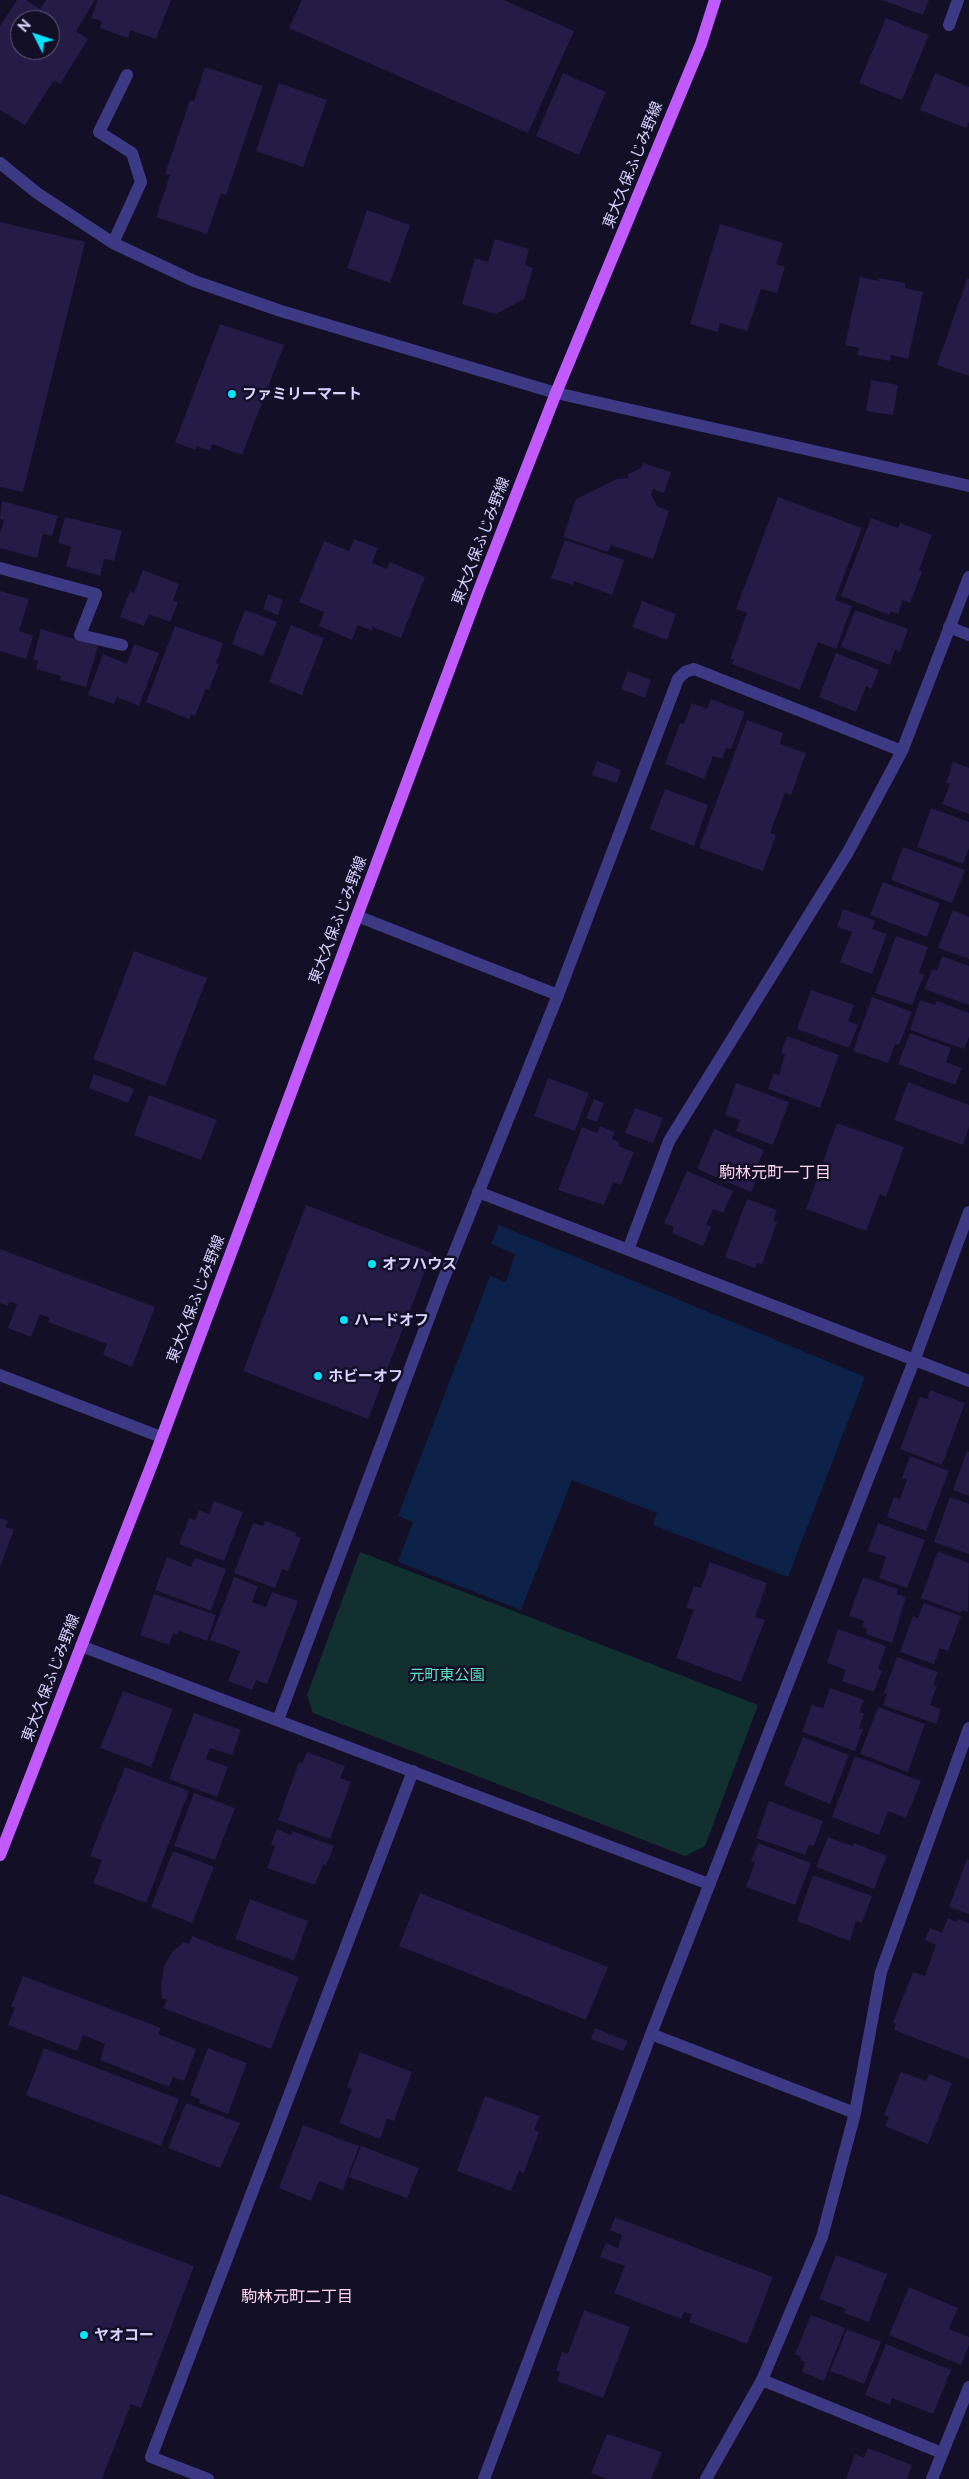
<!DOCTYPE html>
<meta charset="utf-8">
<style>
body{margin:0}
#map{position:relative;width:969px;height:2479px;overflow:hidden;background:#130f26;font-family:Raleway,sans-serif}
canvas{display:block}
.north{position:absolute;left:10px;top:10px;width:50px;height:50px;box-sizing:border-box;background:#130f26;border:1px solid #625e7d;border-radius:50%;rotate:311deg;font-size:14px;font-weight:700;line-height:20px;text-align:center;color:#d9d4ff}
.north::after{content:'';display:block;margin:auto;width:18px;height:22px;background:#00e5ff;clip-path:polygon(50% 0,100% 100%,50% 72%,0 100%)}
</style>
<div id="map">
<canvas width="969" height="2479"></canvas>
<div class="north">N</div>
</div>
<script>
const ctx = document.querySelector('canvas').getContext('2d');
ctx.lineJoin = 'round';
function fill(path, color) { ctx.fillStyle = color; ctx.fill(path, 'evenodd'); }
function trace(path, color, width, dash) { ctx.strokeStyle = color; ctx.lineWidth = width; ctx.lineCap = dash ? 'butt' : 'round'; ctx.setLineDash(dash || []); ctx.stroke(path); }
function write(font, color, halo, rows, align = 'center') {
  ctx.font = font + ' Raleway,"Noto Sans JP",sans-serif'; ctx.lineWidth = 5; ctx.setLineDash([]); ctx.textBaseline = 'middle'; ctx.strokeStyle = halo; ctx.fillStyle = color; for (const [text, x, y, turn = 0] of rows) {
    ctx.save(); ctx.translate(x, y); ctx.rotate((+turn || 0) * Math.PI / 180); ctx.textAlign = isNaN(turn) ? turn : align; if (halo) ctx.strokeText(text, 0, 0); ctx.fillText(text, 0, 0); ctx.restore();
  }
}
fill(new Path2D(`
 M360,1552L758,1705L705,1846L685,1856L313,1713L307,1695Z`), '#12302f');
fill(new Path2D(`
 M499,1225L865,1377L788,1577L653,1525L657,1513L572,1480L521,1610L398,1562L413,1522L398,1516L490,1276L506,1282L515,1254L491,1244Z`), '#0c2248');
fill(new Path2D(`
 M17,0H26L40,9L46,0H95L76,31L88,39L60,84L54,80L25,125L0,110V26ZM20,20H50V50H20Z
 M98,0H171L156,39L130,30L128,38L100,28L102,21L91,18Z
 M302,0H504L574,31L528,133L289,28Z
 M882,0H929L923,15Z
 M886,18L929,35L902,100L859,83Z
 M205,67L263,86L226,195L221,193L207,234L156,217L170,175L165,174L190,100L194,101Z
 M563,73L606,92L579,155L536,136Z
 M935,73L969,87V122L966,128L920,110Z
 M279,83L327,100L303,167L256,151Z
 M367,210L410,225L390,283L347,268Z
 M0,222L85,242L23,492L0,487Z
 M720,224L783,243L776,264L785,267L777,293L761,289L747,331L720,323L718,332L690,324Z
 M495,239L529,249L525,265L533,268L524,299L496,314L462,304L475,258L488,262Z
 M860,277L879,281V278L905,283V288L923,292L908,359L891,355L890,361L857,355L859,348L845,345Z
 M967,279H969V376L937,365Z
 M220,324L284,345L242,455L212,444L210,451L197,446L195,450L175,442Z
 M871,380L898,385L893,415L866,411Z
 M643,463L671,472L664,493L653,489L651,494L657,506L669,511L653,559L611,545L608,552L563,537L576,499L617,479L629,478L627,475L641,468Z
 M778,497L862,528L835,600L852,606L836,649L818,642L800,690L732,664L734,660L730,659L747,613L736,609Z
 M2,501L58,516L52,536L43,534L37,558L0,548V533L4,520L0,519Z
 M65,517L122,531L114,561L104,559L100,576L66,566L71,547L58,543Z
 M871,518L898,528L900,523L932,535L919,570L922,572L910,603L903,600L898,614L891,611L889,615L841,596Z
 M354,539L378,548L372,563L387,569L390,562L425,577L401,638L373,627L372,631L358,625L352,640L319,626L324,612L299,602L324,541L349,551Z
 M565,540L624,560L612,595L574,581L573,585L551,578Z
 M143,570L179,584L173,600L178,602L170,622L149,614L144,626L120,617L130,591L134,593Z
 M0,591L29,599L19,631L33,636L26,659L0,651Z
 M268,594L283,600L278,615L263,609Z
 M642,601L676,614L667,640L632,627Z
 M245,610L277,622L263,656L232,644Z
 M855,610L908,629L900,652L895,649L890,665L841,647Z
 M291,625L324,638L302,695L269,682Z
 M175,626L223,643L216,663L219,664L209,690L206,689L195,716L191,714L189,719L146,702Z
 M41,629L98,646L86,687L60,680L61,676L36,669L38,661L33,659Z
 M134,644L159,653L139,706L117,697L114,704L88,695L103,654L127,664Z
 M836,653L879,670L871,689L866,686L856,712L819,697Z
 M628,671L651,680L645,698L621,689Z
 M711,699L745,712L731,749L726,748L722,759L713,756L704,779L665,764L680,723L684,724L692,703L707,709Z
 M747,720L783,733L780,744L806,753L791,795L785,793L770,833L776,835L763,871L699,848Z
 M597,761L621,770L617,783L592,775Z
 M953,762L969,768V814L942,804L950,784L946,783Z
 M665,789L708,805L694,846L650,829Z
 M931,808L969,822V848L963,864L917,847Z
 M903,847L965,870L952,903L891,880Z
 M883,882L940,903L927,937L870,915Z
 M843,909L876,921L872,929L887,934L872,974L840,962L852,932L837,927Z
 M953,910L969,917V959L938,948Z
 M896,936L928,947L919,973L924,975L912,1005L875,993Z
 M134,951L207,978L165,1086L93,1059Z
 M942,956L969,966V1005L924,989L932,969L937,971Z
 M811,990L854,1005L848,1021L858,1025L849,1048L797,1029Z
 M872,997L912,1012L899,1045L895,1044L888,1063L853,1051Z
 M920,1000L935,1005L937,1001L969,1013V1037L964,1049L910,1030Z
 M910,1033L951,1048L946,1062L962,1068L955,1085L898,1064Z
 M787,1036L839,1055L820,1108L768,1089L774,1073L779,1075L785,1055L781,1053Z
 M94,1074L134,1089L128,1103L89,1088Z
 M548,1078L589,1093L575,1131L534,1116Z
 M908,1082L969,1105V1127L963,1145L894,1120Z
 M736,1083L789,1102L773,1145L736,1131L740,1120L725,1115Z
 M149,1095L217,1120L201,1160L134,1135Z
 M594,1099L604,1103L597,1122L586,1118Z
 M635,1108L663,1118L653,1143L625,1133Z
 M837,1123L904,1147L886,1197L880,1194L866,1231L806,1209Z
 M600,1126L615,1132L612,1139L619,1142L618,1146L634,1152L621,1185L613,1182L604,1205L558,1190L582,1127L597,1133Z
 M714,1129L764,1150L758,1164L762,1166L751,1192L697,1169Z
 M687,1171L733,1191L723,1213L713,1209L706,1225L711,1227L703,1246L672,1233L674,1227L664,1223Z
 M747,1199L777,1210L773,1221L777,1222L762,1264L757,1263L755,1268L725,1257Z
 M306,1205L432,1253L368,1419L243,1371Z
 M0,1249L155,1307L132,1367L103,1355L107,1344L48,1322L50,1318L40,1314L31,1337L8,1328L17,1304L9,1302L8,1306L0,1303Z
 M930,1390L965,1403L942,1465L900,1449L920,1397L927,1399Z
 M967,1451L969,1452V1496L953,1490Z
 M910,1456L949,1471L926,1531L887,1517L894,1497L900,1499L907,1480L902,1478Z
 M950,1497L969,1504V1554L934,1542Z
 M214,1501L243,1512L224,1561L179,1544L189,1518L195,1520L199,1510L209,1514Z
 M0,1518L8,1521L5,1527L14,1530L0,1567Z
 M265,1521L297,1533L295,1536L301,1538L288,1571L282,1569L275,1588L234,1573L253,1523L263,1526Z
 M878,1523L925,1540L907,1588L879,1578L886,1557L868,1551Z
 M938,1551L969,1563L968,1612L962,1610L961,1613L921,1598Z
 M167,1557L191,1567L195,1558L226,1569L211,1611L155,1590Z
 M710,1562L767,1583L755,1617L765,1620L741,1682L676,1658L694,1610L686,1608L694,1586L701,1588Z
 M234,1577L258,1586L252,1602L266,1607L272,1592L298,1601L267,1684L256,1680L252,1690L228,1681L240,1651L210,1640Z
 M863,1577L898,1589L897,1594L906,1597L892,1643L866,1634L867,1629L862,1627L864,1621L849,1616Z
 M154,1594L216,1615L207,1641L179,1631L177,1635L173,1633L169,1645L140,1635Z
 M924,1603L961,1616L948,1651L940,1648L934,1664L900,1652L913,1616L918,1618Z
 M838,1629L886,1646L878,1669L882,1671L874,1692L842,1681L846,1670L827,1663Z
 M897,1657L938,1672L933,1685L937,1686L930,1705L941,1709L936,1724L883,1705L887,1694L884,1693Z
 M830,1688L864,1700L859,1712L864,1713L859,1728L863,1729L855,1751L802,1732L812,1705L823,1708Z
 M123,1691L173,1709L151,1767L100,1748Z
 M878,1707L925,1724L908,1772L860,1754Z
 M194,1713L241,1730L232,1755L210,1748L206,1759L228,1767L217,1797L169,1779Z
 M803,1737L849,1755L830,1804L784,1785Z
 M307,1752L345,1766L340,1778L351,1782L330,1839L278,1820L299,1762L302,1764Z
 M855,1756L921,1781L906,1818L888,1811L879,1835L832,1817Z
 M125,1767L189,1791L146,1903L93,1883L102,1860L90,1856Z
 M194,1793L235,1808L215,1860L174,1846Z
 M769,1801L823,1821L814,1846L809,1845L805,1855L756,1838Z
 M277,1829L291,1835L292,1831L334,1846L326,1866L323,1864L315,1885L267,1868L275,1846L271,1844Z
 M828,1837L852,1846L854,1843L887,1856L874,1889L816,1867Z
 M758,1843L811,1863L795,1905L746,1887L755,1862L751,1861Z
 M173,1851L214,1867L192,1923L151,1907Z
 M967,1859L969,1860V1914L949,1907Z
 M813,1875L872,1896L862,1923L856,1921L850,1941L797,1921Z
 M420,1893L608,1967L586,2020L399,1946Z
 M250,1899L308,1921L294,1961L235,1939Z
 M948,1918L956,1922L958,1919L969,1923V2059L894,2030L896,2024L893,2022L913,1972L925,1976L936,1945L925,1940L930,1928L942,1933Z
 M192,1936L299,1977L271,2049L163,2008L167,2000L162,1998L161,1989L164,1966L172,1952L184,1942L189,1944Z
 M23,1976L161,2028L158,2034L196,2049L184,2081L173,2077L169,2087L100,2060L105,2044L83,2035L77,2051L8,2025L15,2008L11,2007Z
 M595,2028L628,2041L623,2051L591,2039Z
 M44,2048L179,2099L161,2146L26,2095Z
 M208,2048L247,2063L228,2114L199,2103L200,2099L190,2095Z
 M360,2052L412,2072L394,2121L387,2119L380,2139L339,2123L352,2089L347,2087Z
 M901,2072L926,2081L929,2074L952,2083L928,2144L885,2126L889,2117L884,2115Z
 M485,2096L540,2116L534,2130L539,2132L524,2173L519,2171L511,2191L457,2171Z
 M186,2103L240,2123L220,2168L168,2148Z
 M303,2125L359,2146L343,2190L319,2181L311,2201L279,2188Z
 M361,2146L419,2168L407,2198L349,2177Z
 M0,2194L194,2266L141,2408L131,2404L102,2479H0Z
 M615,2217L773,2277L747,2344L689,2322L692,2314L684,2312L681,2319L614,2293L625,2266L600,2257L606,2243L618,2248L622,2235L610,2230Z
 M836,2255L887,2274L869,2322L844,2313L846,2309L819,2299Z
 M909,2287L958,2308L949,2329L969,2337V2345L961,2365L889,2335Z
 M584,2310L630,2327L603,2398L557,2381L560,2372L556,2370L562,2352L568,2354Z
 M811,2315L845,2328L824,2381L802,2372L805,2362L800,2360L801,2357L795,2354Z
 M847,2329L881,2342L864,2384L830,2371Z
 M886,2344L951,2370L933,2414L892,2398L890,2405L865,2395Z
 M607,2434L662,2452L651,2479H607L591,2473Z
 M868,2448L912,2465L907,2479H846L855,2454L864,2458Z`), '#241b47');
trace(new Path2D(`
 M949,25L958,0
 M0,163L37,193L113,243L194,281L281,311L556,393L969,486
 M113,243L141,182L132,153L99,132L127,75
 M0,568L96,594L80,635L122,645
 M949,627L969,635
 M357,916L558,995
 M478,1192L969,1381
 M628,1250L669,1141L848,852L902,751L969,577
 M0,1375L161,1437
 M81,1646L709,1884
 M278,1720L442,1283L558,995L678,679L685,672L694,669L902,751
 M651,2034L855,2113
 M762,2380L942,2453
 M208,2479L151,2457L413,1771
 M484,2479L651,2034L914,1361L969,1212
 M706,2479L762,2380L822,2237L855,2113L881,1972L969,1728
 M932,2479L969,2387`), '#3d3a85', 12);
trace(new Path2D(`
 M0,1855L152,1464L479,590L556,393L701,44L715,0`), '#c25bff', 12);
for (const [x, y, r, color] of [
 [232,394,5,"#00e5ff"],
 [372,1264,5,"#00e5ff"],
 [344,1320,5,"#00e5ff"],
 [318,1376,5,"#00e5ff"],
 [84,2335,5,"#00e5ff"]
]) { const dot = new Path2D(); dot.arc(x, y, r, 0, 2 * Math.PI); ctx.fillStyle = color; ctx.fill(dot); trace(dot, '#130f26', 2); }
write('15px', '#d9d4ff', '#130f26', [
 ["東大久保ふじみ野線",633,165,-68],
 ["東大久保ふじみ野線",481,541,-69],
 ["東大久保ふじみ野線",338,920,-69],
 ["東大久保ふじみ野線",196,1299,-69],
 ["東大久保ふじみ野線",51,1678,-69]
]);
write('bold 15px', '#d9d4ff', '#130f26', [
 ["ファミリーマート",242,394],
 ["オフハウス",382,1264],
 ["ハードオフ",354,1320],
 ["ホビーオフ",328,1376],
 ["ヤオコー",94,2335]
], 'left');
write('15px', '#5fe0c0', '#130f26', [
 ["元町東公園",447,1675]
]);
write('16px', '#ffd6f0', '#130f26', [
 ["駒林元町一丁目",775,1173],
 ["駒林元町二丁目",297,2297]
]);
</script>
